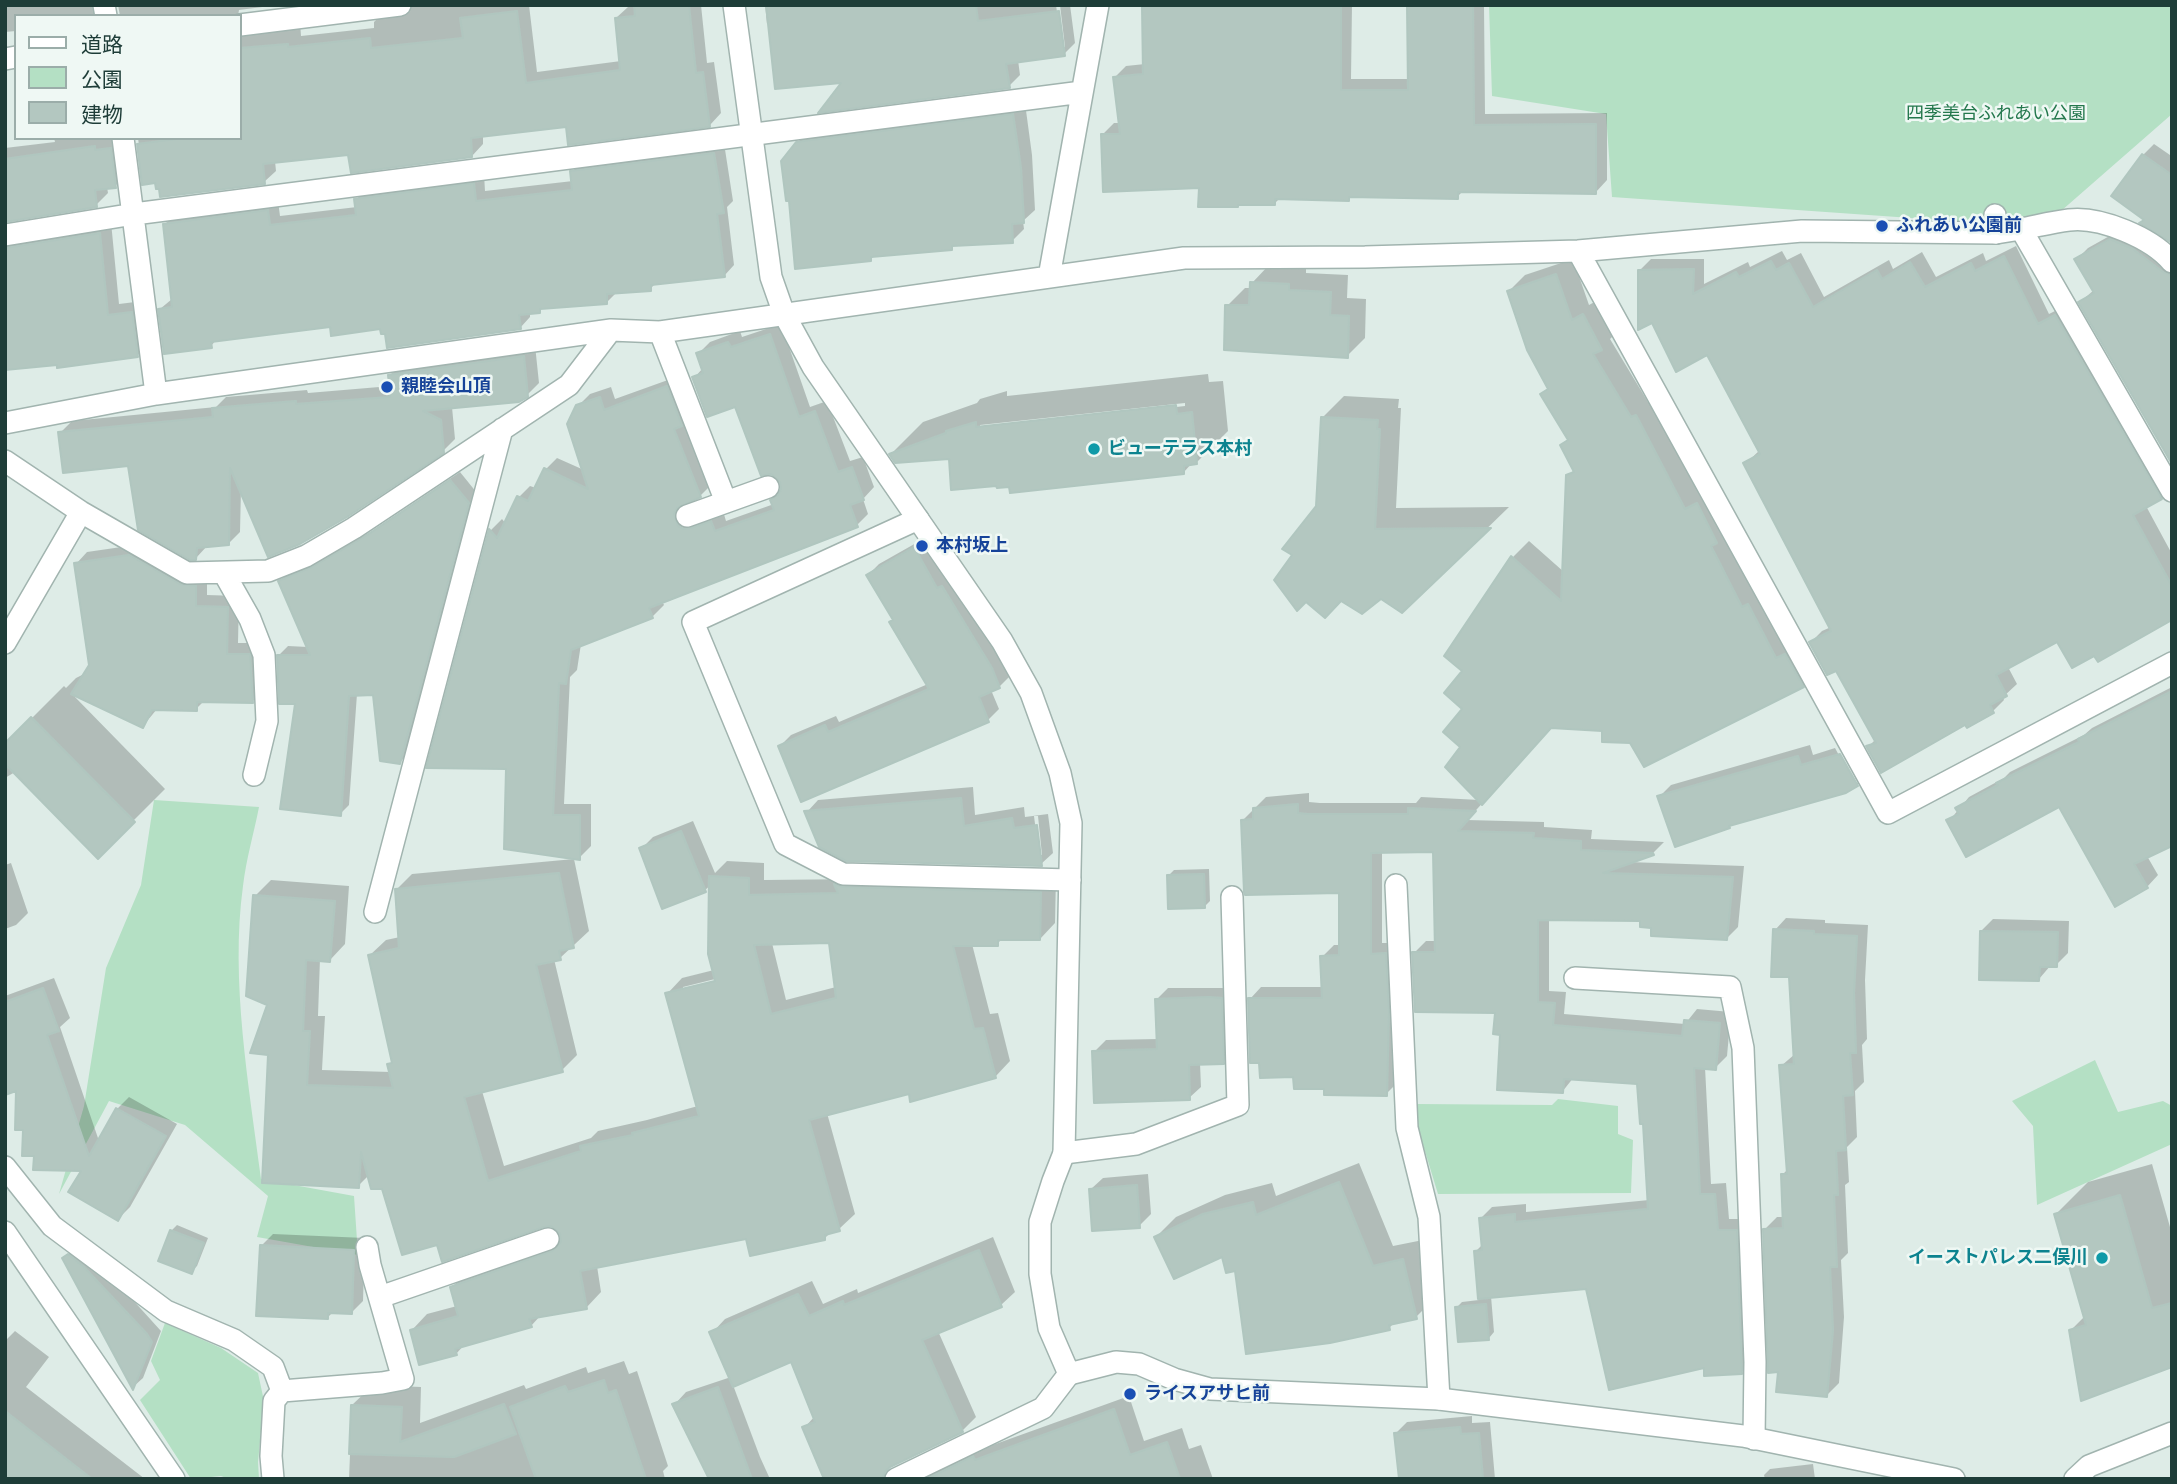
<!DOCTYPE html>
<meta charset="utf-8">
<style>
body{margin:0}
#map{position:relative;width:2177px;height:1484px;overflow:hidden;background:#deece7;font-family:"Roboto Condensed","Noto Sans JP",sans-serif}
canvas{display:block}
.frame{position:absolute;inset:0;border:7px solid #1e3d38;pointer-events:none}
.legend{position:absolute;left:14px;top:14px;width:228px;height:126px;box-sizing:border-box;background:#eff8f4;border:2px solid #9bada9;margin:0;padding:9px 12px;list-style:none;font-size:21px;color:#1e3d38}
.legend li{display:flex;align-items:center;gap:14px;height:35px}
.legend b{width:35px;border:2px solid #9bada9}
</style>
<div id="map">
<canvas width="2177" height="1484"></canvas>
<div class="frame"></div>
<ul class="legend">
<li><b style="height:9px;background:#fff"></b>道路</li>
<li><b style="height:19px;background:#b4e0c4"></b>公園</li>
<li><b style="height:19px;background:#b3c7c0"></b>建物</li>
</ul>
</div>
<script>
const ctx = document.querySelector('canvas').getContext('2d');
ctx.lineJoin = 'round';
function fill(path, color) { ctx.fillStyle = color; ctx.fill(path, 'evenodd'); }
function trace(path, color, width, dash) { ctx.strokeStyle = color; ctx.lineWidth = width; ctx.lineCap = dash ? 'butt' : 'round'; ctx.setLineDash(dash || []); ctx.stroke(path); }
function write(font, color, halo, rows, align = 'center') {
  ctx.font = font + ' "Roboto Condensed","Noto Sans JP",sans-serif'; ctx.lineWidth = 5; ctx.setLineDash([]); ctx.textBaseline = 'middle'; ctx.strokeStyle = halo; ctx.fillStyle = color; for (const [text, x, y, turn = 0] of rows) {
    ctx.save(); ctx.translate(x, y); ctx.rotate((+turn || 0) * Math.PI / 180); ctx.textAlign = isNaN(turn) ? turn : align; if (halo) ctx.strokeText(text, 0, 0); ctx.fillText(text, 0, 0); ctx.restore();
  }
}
fill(new Path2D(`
 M1489,5H2172V114L2061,211L2011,225L1612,197L1606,114L1492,96Z
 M154,800L259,807C254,833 246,859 243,886C230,980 249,1086 261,1179L354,1196L358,1255L257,1237L268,1196L185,1125L109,1101L59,1194L84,1106L106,968L141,885Z
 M2095,1060L2118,1112L2163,1101L2172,1106V1144L2037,1205L2033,1126L2012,1101Z
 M1558,1099L1618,1106V1134L1633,1140L1631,1193L1438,1194L1417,1125L1416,1104L1552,1105Z
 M165,1323L221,1348L258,1373L264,1401L258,1462L259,1479H229L221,1476L191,1479L140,1400L160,1380L151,1361Z`), '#b4e0c4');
fill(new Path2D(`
 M5,5H105L98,16H16V31L5,32Z
 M118,5H278L239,10L238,16H120Z
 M414,5H529L537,72L621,61L616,18L628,7L701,5L707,63L714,62L721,113L710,125H568L483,135V144L472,156L350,153L275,161L276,171L264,182L144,183L138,138H240V18L300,21L301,36L374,28V22L385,11Z
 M765,5H1056L1062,47H1065L1060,5H1070L1075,43L1064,54L1018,60L1020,75L1009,86L845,81L770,24H767Z
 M1146,5H1352L1351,79H1410L1409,5H1484L1485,114L1607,113V180L1596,192L1464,190L1457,197L1353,195L1349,199L1280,198L1274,204L1240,203L1237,206L1102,135L1114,123H1120L1114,78L1126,66L1145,64Z
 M1025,103L1032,155L1035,210L1023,221L1024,229L1012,241L955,244L951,248L875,255L871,259L791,199L797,143L809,131Z
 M54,138H122L127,175L115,186L107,187L108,193L96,205L5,220V148L55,142Z
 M724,143L733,201L727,207L734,265L724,276L656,283L650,289L618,291L607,302L543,307L539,311L530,312V317L520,328L387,332L382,327L331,325L217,339L211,346L160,309L172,299L165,224L175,214L278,201L280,216L357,207L356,200L366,189L484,174L485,191L573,181L572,172L582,161Z
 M2154,144L2170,155L2172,153V242L2145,219L2143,155Z
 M111,222L119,304L143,301L149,344L137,356L5,368V229Z
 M2122,229L2172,257V462L2080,302L2094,290L2077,259L2088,248Z
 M2016,246L2049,314L2067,305L2172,487L2161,498L2146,506L2172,554V619L2095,653L2058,639L2008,667L2017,684L2003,697L2004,700L1993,711L1966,722L1868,747L1876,739L1836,669L1811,642L1822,631L1831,627L1745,464L1760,450L1708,353L1640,270L1651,259H1704V284L1748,262L1750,267L1782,251L1787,260L1801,253L1824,297L1889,260L1893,269L1922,252L1936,277L1983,253L1986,261Z
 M1573,259L1589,305L1600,299L1617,332L1610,339L1648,402L1653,400L1819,669L1803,686L1631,741L1604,729L1552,727L1467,820L1544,822V827L1592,830L1591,839L1664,842L1653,853L1628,862L1744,866L1738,927L1727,938L1653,926L1642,920L1549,918V991L1566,992L1564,1014L1685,1024L1697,1009L1731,1012L1727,1056L1715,1068L1705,1067L1711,1184L1726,1183L1729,1219H1748L1753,1361L1741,1373L1706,1366L1587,1287L1491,1296L1494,1332L1489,1338L1457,1307L1462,1302L1479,1300L1476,1251L1483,1244L1481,1218L1492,1207L1526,1204V1212L1649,1200L1645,1122L1639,1082L1574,1077L1562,1092L1502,1033L1497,1011L1414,953L1426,941H1436L1434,850L1382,851V943H1397L1398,1082L1386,1094L1326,1087L1295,1076L1250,999L1261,987H1323L1322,957L1334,945H1340L1341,891L1242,821L1266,797L1309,793V802L1320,803H1416L1421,797L1480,800L1462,747L1464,671L1446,655L1513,557L1529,541L1564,572L1568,476L1575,469L1562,445L1569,438L1542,395L1549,388L1509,291L1525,275Z
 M1269,265L1306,267V273L1348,275L1347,298L1366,299L1365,338L1347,356L1227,306L1245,288H1251L1252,283Z
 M781,324L810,407L827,401L850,461L863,457L874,487L863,499L868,514L857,525L662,601L664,605L652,617L581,644L577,670L570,677L564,804H591V846L579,858L508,767L429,766L491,530L502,519L506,524L519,497L530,486L536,488L546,469L557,458L584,470L578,406L590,394L611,387L615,399L679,376L712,484L700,496L686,502L685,507L723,511L726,521L774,504L772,501L782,491V481L736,404L694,378L703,368L698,354L710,342L740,331L742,337Z
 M535,345L539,383L527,395L452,407L455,439L443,451L241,489L240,532L228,544L208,545L196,558L129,465L60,433L72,421L216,407L226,397L307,390L308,393L391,386L390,375L402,363Z
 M1208,374L1209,382L1223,381L1228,431L1196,463H1192L1184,472L1010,485L950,457L891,454L923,422L977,403L980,399L1007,391V396ZM1185,403V406L980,429V425Z
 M1344,396L1399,399L1398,408H1401L1396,508L1509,507L1402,611L1381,597L1295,554L1318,507L1322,418Z
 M460,472L477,493L409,753L400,762L375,694H357L349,805L340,814L279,655L288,646L308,647L280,581L290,572L323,559L372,531Z
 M925,538L953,576L1010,676L999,687L991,690L999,709L988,720L780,746L791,735L836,716L839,722L928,684L868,575L879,564Z
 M142,544L207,575V595L239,596L238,643H261L264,690L252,702L204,701L196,709H157L143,726L81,697H75L165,789L98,856L15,772L5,778V745L64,686L66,688L76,678L86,673L91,665L76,564L87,552Z
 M2172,687V844L2147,856L2158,875L2147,887L2060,805L1949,821L1969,797L2004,778L2010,772L2084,735L2092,728Z
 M1852,743L1869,773L1857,785L1732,824L1729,827L1659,797L1671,785L1810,745L1813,755L1835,748L1854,783H1858L1839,747Z
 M973,787L975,815L1024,807L1025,817L1048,814L1053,853L1041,864L807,812L818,800ZM1034,816H1038L1042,855H1039Z
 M693,821L715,873L727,861L764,863V880L1056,877L1055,923L1040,939L1003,938L997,944H972L990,1014L998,1013L1010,1061L995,1077L911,1091L827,1113L855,1214L839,1229L832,1231L824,1239L747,1236L597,1266L601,1292L586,1308L541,1315L531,1326L465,1344L456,1354L412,1330L427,1314L457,1306L452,1287L467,1272L562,1239V1235L557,1227L544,1225L438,1243L369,1175L358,1186L270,1053L269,1004L255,896L271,880L349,886L345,944L330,960L320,959L318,1016H325L322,1070L391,1072L389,1065L393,1061L370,955L386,940L400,937L396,890L412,874L574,859L589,931L560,958L554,959L577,1055L562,1070L482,1091L504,1166L591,1138L598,1131L647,1120L698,1106L667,994L682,978L714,970L711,885L705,890L641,849L653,837ZM830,941L836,987L786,1000L772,943ZM723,977L724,981L683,990V987Z
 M11,863L28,913L16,925L5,929V865Z
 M1209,869L1210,901L1204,907L1169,875L1174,870Z
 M1786,918L1825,920V923L1868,925L1865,980L1867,1039L1862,1045L1864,1082L1855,1091L1857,1137L1847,1147L1849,1182L1845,1185L1848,1253L1841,1260L1844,1317L1839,1383L1827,1395L1780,1371L1765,1229L1777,1217H1785L1782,1175L1788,1169L1781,1066L1795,1054L1791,975L1775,930Z
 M1993,919L2069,921L2068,953L2056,965H2051L2039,979L1981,931Z
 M54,978L70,1018L60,1027L99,1141L117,1109L129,1097L177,1124L130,1207L118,1219L84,1169L36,1155L24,1128L18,1088L5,1093V996Z
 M1168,988H1233L1234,1051L1223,1062L1200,1063L1201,1087L1189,1098L1094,1052L1106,1040L1158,1039L1157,999Z
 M1359,1163L1393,1246L1423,1240L1436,1297L1416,1317L1395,1322L1389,1328L1237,1269L1223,1254L1156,1237L1176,1217L1225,1195L1272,1183L1276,1196Z
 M2152,1164L2172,1234V1365L2070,1331L2085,1316L2056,1214L2088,1182Z
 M1148,1174L1151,1214L1139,1226L1091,1189L1103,1178Z
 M177,1225L208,1238L197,1266L191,1272L171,1231Z
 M273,1234L365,1238L363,1301L351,1313L333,1312L327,1318L261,1246Z
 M993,1237L1015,1292L1001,1305L938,1331L976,1417L962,1431L869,1451L804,1428L815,1416L792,1360L733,1385L760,1457L770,1479H711L675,1404L686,1392L731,1377L712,1333L725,1319L812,1281L823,1304L857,1289L858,1293Z
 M74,1248L93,1256L161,1331L143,1378L133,1387L64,1259Z
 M15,1331L49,1357L26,1387L145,1479H5V1341Z
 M624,1361L629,1374L637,1371L668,1466L663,1471L665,1479H349L352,1405L373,1385L421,1387L420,1423L524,1385L526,1389L586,1367L588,1373Z
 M1129,1396L1144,1441L1182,1428L1189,1449L1201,1445L1213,1479H924L932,1470L988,1443L990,1446Z
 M1472,1416V1423L1490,1422L1495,1479H1401L1396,1433L1407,1422Z
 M1813,1464L1815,1479H1765L1764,1475L1770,1469Z`), '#0003');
const building = new Path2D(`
 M634,5H689L696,73L703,72L710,127L568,145L566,127L471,138L472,157L351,173L348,155L263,164L265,184L160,197L159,189H156L155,183L142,185L137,144L184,138H240V48L288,44V47L370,38L371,48L463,38L460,18L517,11L526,83L620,70L615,18L635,16Z
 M766,5H976L978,21L1059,11L1065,56L1006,64L1010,88L818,113L841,83L775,89Z
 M1341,5V90H1408L1407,5H1473L1474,125L1596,124V194L1458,192V199L1349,197V201L1275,199V205H1238V207H1198L1199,188L1103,192L1101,134H1120L1113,77L1143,74L1142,6Z
 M1013,114L1021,168L1024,223L1012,224L1013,243L952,246V250L871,257V261L795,269L789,201H786L781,161L796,142Z
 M95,146V150L111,148L116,188L95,190L97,207L5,222V159Z
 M714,153L724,213L717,214L725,277L651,285V291L607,294V304L540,309V313L519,315L521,329L387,348L385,334H381L380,329L331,336L330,327L211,342L212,348L164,354L158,309L172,307L163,224L268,210L270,225L356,215L354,199L474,183L476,201L572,190L570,171Z
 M2142,154L2172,175V243L2139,223L2144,220L2111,196Z
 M100,233L108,315L132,312L138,357L57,368V365L5,370V248Z
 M2110,239L2133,249L2163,272L2172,275V464L2078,302L2094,293L2074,259Z
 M2004,256L2038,324L2055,315L2162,499L2133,515L2172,586V620L2098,662L2094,656L2072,668L2057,642L1996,675L2007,696L1990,705L1994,713L1967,728L1965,725L1881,773L1866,746L1876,743L1836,671L1827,675L1809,642L1831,631L1743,463L1760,454L1707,355L1676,372L1652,323L1638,330V270L1694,269L1693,294L1736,272L1739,277L1771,261L1776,270L1789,263L1813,307L1877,270L1882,279L1910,262L1925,287L1971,263L1975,271Z
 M1556,274L1572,320L1583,314L1602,350L1593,354L1631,417L1636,415L1685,509L1697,503L1717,543L1711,546L1742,607L1748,604L1776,658L1785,654L1804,687L1644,767L1630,743L1602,742V731L1551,728L1482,805L1445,767L1460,747L1443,732L1462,709L1444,693L1462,671L1444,656L1511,556L1561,601L1566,475L1574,472L1560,445L1568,440L1540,394L1548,389L1527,350L1507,291Z
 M1250,282L1289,284V290L1331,292L1330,315L1349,316L1348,358L1224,350L1225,305H1249Z
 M770,334L799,417L815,411L838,472L852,467L864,500L850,505L858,527L649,608L653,618L571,650L566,684L559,683L553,815H580V860L504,849L506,769L426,768L489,529L497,538L517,496L528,501L544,468L588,489L567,424L576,405L600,397L604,410L667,386L682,426L674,429L701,497L677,508L674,514L678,526L684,529L691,528L711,521L715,531L774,510L770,500L778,495L781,489L780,482L771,474L761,476L735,407L707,417L692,377L703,373L696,353L728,342L731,347Z
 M524,356L528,397L519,402L423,411L441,420L444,453L347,517L300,544L268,557L230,468L229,545L197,548L196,560H190L138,530L128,466L63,473L58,432L213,417L212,408L296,401V404L390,397L388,375Z
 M1176,405L1177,414L1192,412L1197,464L1184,466V474L1010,493L1009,487L997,488L996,486L951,490L949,459L895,463L889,454L946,433V431L976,422V427Z
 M1321,417L1378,420L1377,429H1380L1375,529L1491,528L1402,613L1381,599L1362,614L1341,601L1325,618L1306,602L1297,611L1274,580L1292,555L1282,549L1316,506Z
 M450,480L469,503L400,764L380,761L373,695L349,696L341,816L280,809L295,704H279L277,655H310L278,581L312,567L361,539Z
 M914,547L937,588L942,586L992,668L1000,688L979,697L989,722L801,802L778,746L825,725L828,732L929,689L889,622L893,620L866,575Z
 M129,555L180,584L196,586V606L228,607L227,654H250L253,703L197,702V711L152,710L143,728L71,694L89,665L74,563Z
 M2172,691V846L2134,864L2148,888L2115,907L2059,807L1966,857L1946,820L1959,814L1955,808L1998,785L1996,783L2079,742L2078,739Z
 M31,717L135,822L98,859L5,764V743Z
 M1840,754L1858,786L1846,793L1729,826L1730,828L1675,847L1657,796L1798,756L1801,765Z
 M961,798L964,826L1012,818L1014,828L1037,825L1042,866L846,861L819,847L804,811Z
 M1298,804V813L1307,814H1408V808L1476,811L1458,831L1534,833L1533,838L1581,841V850L1653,853L1654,855L1603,873L1733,877L1727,940L1651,936V928L1640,927V921L1538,920V1002L1555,1003L1553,1025L1682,1036L1684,1020L1720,1023L1716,1070L1694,1068L1700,1194H1715L1718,1230H1737L1742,1374L1704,1376V1368L1609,1390L1586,1289L1478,1299L1474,1251L1482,1250L1479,1218L1515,1214V1222L1648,1209L1643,1124H1640L1637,1084L1564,1079L1563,1093L1497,1090L1500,1035L1493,1034L1495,1013L1415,1012L1412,952H1435L1433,852L1371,853V954L1386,953L1389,1011L1387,1096L1324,1095V1089H1294L1293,1077L1260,1078L1259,1063H1250L1248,998H1322L1320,956L1339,955V893L1245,895L1244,892L1241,820L1253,819V808Z
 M681,831L706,892L662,909L639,848Z
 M559,873L574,948L559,951L561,960L536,965L563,1072L464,1097L488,1181L581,1151L580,1146L633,1135L632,1133L699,1116L665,993L715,981L708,954L709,876L749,878V895L838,893L834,884L843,887L1041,892L1040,940H998V946H953L974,1029L983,1028L996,1078L910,1102L909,1094L809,1120L840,1231L825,1235V1240L750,1256L746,1239L580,1271L587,1309L529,1319L532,1327L455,1349L457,1355L419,1365L410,1330L458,1316L450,1287L552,1251L561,1242L560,1234L551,1226L544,1227L442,1262L437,1245L402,1255L382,1189H371L361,1152L359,1188L262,1183L268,1055L250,1053L267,1005L246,996L253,895L335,901L330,962L306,960L303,1031H310L307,1085L393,1088L387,1064L392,1063L368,955L399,948L395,889ZM829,943L836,998L771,1014L754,945Z
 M1204,874L1205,908L1168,909L1167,875Z
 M1773,929L1814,931V934L1857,936L1854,993L1856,1053H1850L1853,1095L1843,1096L1846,1150L1836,1151L1838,1195H1834L1837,1267H1830L1833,1330L1827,1397L1776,1392L1778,1372L1768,1373L1763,1229L1783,1228L1781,1174H1787L1779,1065L1794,1064L1789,977H1771Z
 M1980,931L2058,932L2057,967H2040L2039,981L1979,980Z
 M43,988L59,1031L47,1035L89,1156L116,1108L166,1136L118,1221L68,1192L81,1171L33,1170L34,1156H22L23,1130H15L16,1091L5,1095V1002Z
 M1209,997L1222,998L1224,1064L1189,1065L1190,1100L1094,1103L1092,1051L1157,1049L1155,999Z
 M1339,1182L1373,1266L1403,1259L1417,1319L1389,1325L1390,1330L1330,1343L1246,1354L1235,1271L1226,1273L1222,1257L1174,1279L1154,1237L1203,1214L1253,1202L1256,1215Z
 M1137,1185L1140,1228L1092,1231L1089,1189Z
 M2120,1195L2152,1308L2172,1303V1367L2081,1401L2069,1330L2086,1325L2054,1214Z
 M170,1230L204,1243L192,1274L158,1261Z
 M260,1245L354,1250L352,1314L328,1313V1319L256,1316Z
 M979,1250L1002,1307L922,1340L963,1432L890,1467L885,1472L883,1479H824L802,1427L815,1422L791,1362L733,1387L709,1332L798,1294L809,1316L843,1301L844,1305Z
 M68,1254L83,1266L147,1334L152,1342L133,1390L62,1258Z
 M1486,1304L1489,1340L1458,1342L1455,1307Z
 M604,1380L608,1393L616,1390L646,1479H536L510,1407L565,1386L568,1392Z
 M718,1387L752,1479H709L672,1404Z
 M504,1404L516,1434L454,1457L349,1454L351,1405L402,1407L400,1442Z
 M1114,1409L1130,1455L1167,1442L1180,1479H927L973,1456L975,1460Z
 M5,1411L92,1479H5Z
 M1460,1427L1461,1434L1479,1433L1483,1479H1399L1394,1433Z`);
fill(building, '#b3c7c0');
trace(building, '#b0c6bf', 2);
const pedestrian = new Path2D(`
 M1995,215L1996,233`);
const minor = new Path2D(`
 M104,5L106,16
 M240,25L400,5
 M5,59L16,57
 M123,138L156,394
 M2021,229C2037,226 2053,222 2069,220C2100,216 2152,238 2172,262
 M5,235L134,214L1082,92
 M1578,251L1888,813L2172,663
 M1049,277L1098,5
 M660,332L726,502
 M5,423L156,394L611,330L660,332L1184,258L1365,257L1578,251L1802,231L1996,233L2021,229L2172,491
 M5,461L81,512L187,573L268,571L306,556L354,528L569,385L611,330
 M687,516L768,487
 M918,519L693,622L785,844L843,874L1070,880
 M224,573L250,619L264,655L267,721L254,775
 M5,643L81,512
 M1396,885L1407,1128L1429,1217L1439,1399
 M375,912L502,429
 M1575,978L1730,987L1743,1048L1755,1362L1754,1439
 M1064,1153L1136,1144L1238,1105L1232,897
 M5,1167L52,1226L166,1311L234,1340L273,1367L282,1391
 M5,1232L174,1479
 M380,1297L548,1239
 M273,1479L271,1456L274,1401L282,1391L382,1383L403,1379L370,1265L367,1247
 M896,1479L1043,1408L1069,1374
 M2075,1479L2089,1466L2172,1433`);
const tertiary = new Path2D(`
 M734,5L771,277L784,314L813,367L1002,641L1031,693L1060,773L1071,823L1064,1153L1053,1181L1040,1222V1274L1049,1328L1069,1374L1116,1362L1139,1364L1174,1379L1210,1389L1439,1399L1743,1436L1954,1479`);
trace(pedestrian, '#a1b4af', 24);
trace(minor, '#a1b4af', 24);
trace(tertiary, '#a1b4af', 24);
trace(pedestrian, '#fff', 21);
trace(minor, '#fff', 21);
trace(tertiary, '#fff', 21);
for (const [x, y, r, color] of [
 [1882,226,7,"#1a4fb4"],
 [387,387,7,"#1a4fb4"],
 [1094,449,7,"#0f9aa8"],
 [922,546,7,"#1a4fb4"],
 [2102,1258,7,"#0f9aa8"],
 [1130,1394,7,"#1a4fb4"]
]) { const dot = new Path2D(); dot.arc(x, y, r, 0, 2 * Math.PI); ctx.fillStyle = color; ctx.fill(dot); trace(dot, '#eff8f4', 2.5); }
write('18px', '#24784d', '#eff8f4', [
 ["四季美台ふれあい公園",1996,114]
]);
write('bold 18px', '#164399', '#eff8f4', [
 ["ふれあい公園前",1896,226],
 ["親睦会山頂",401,387],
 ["本村坂上",936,546],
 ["ライスアサヒ前",1144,1394]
], 'left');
write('bold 18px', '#0d838f', '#eff8f4', [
 ["ビューテラス本村",1108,449],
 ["イーストパレス二俣川",2088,1258,"right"]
], 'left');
</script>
